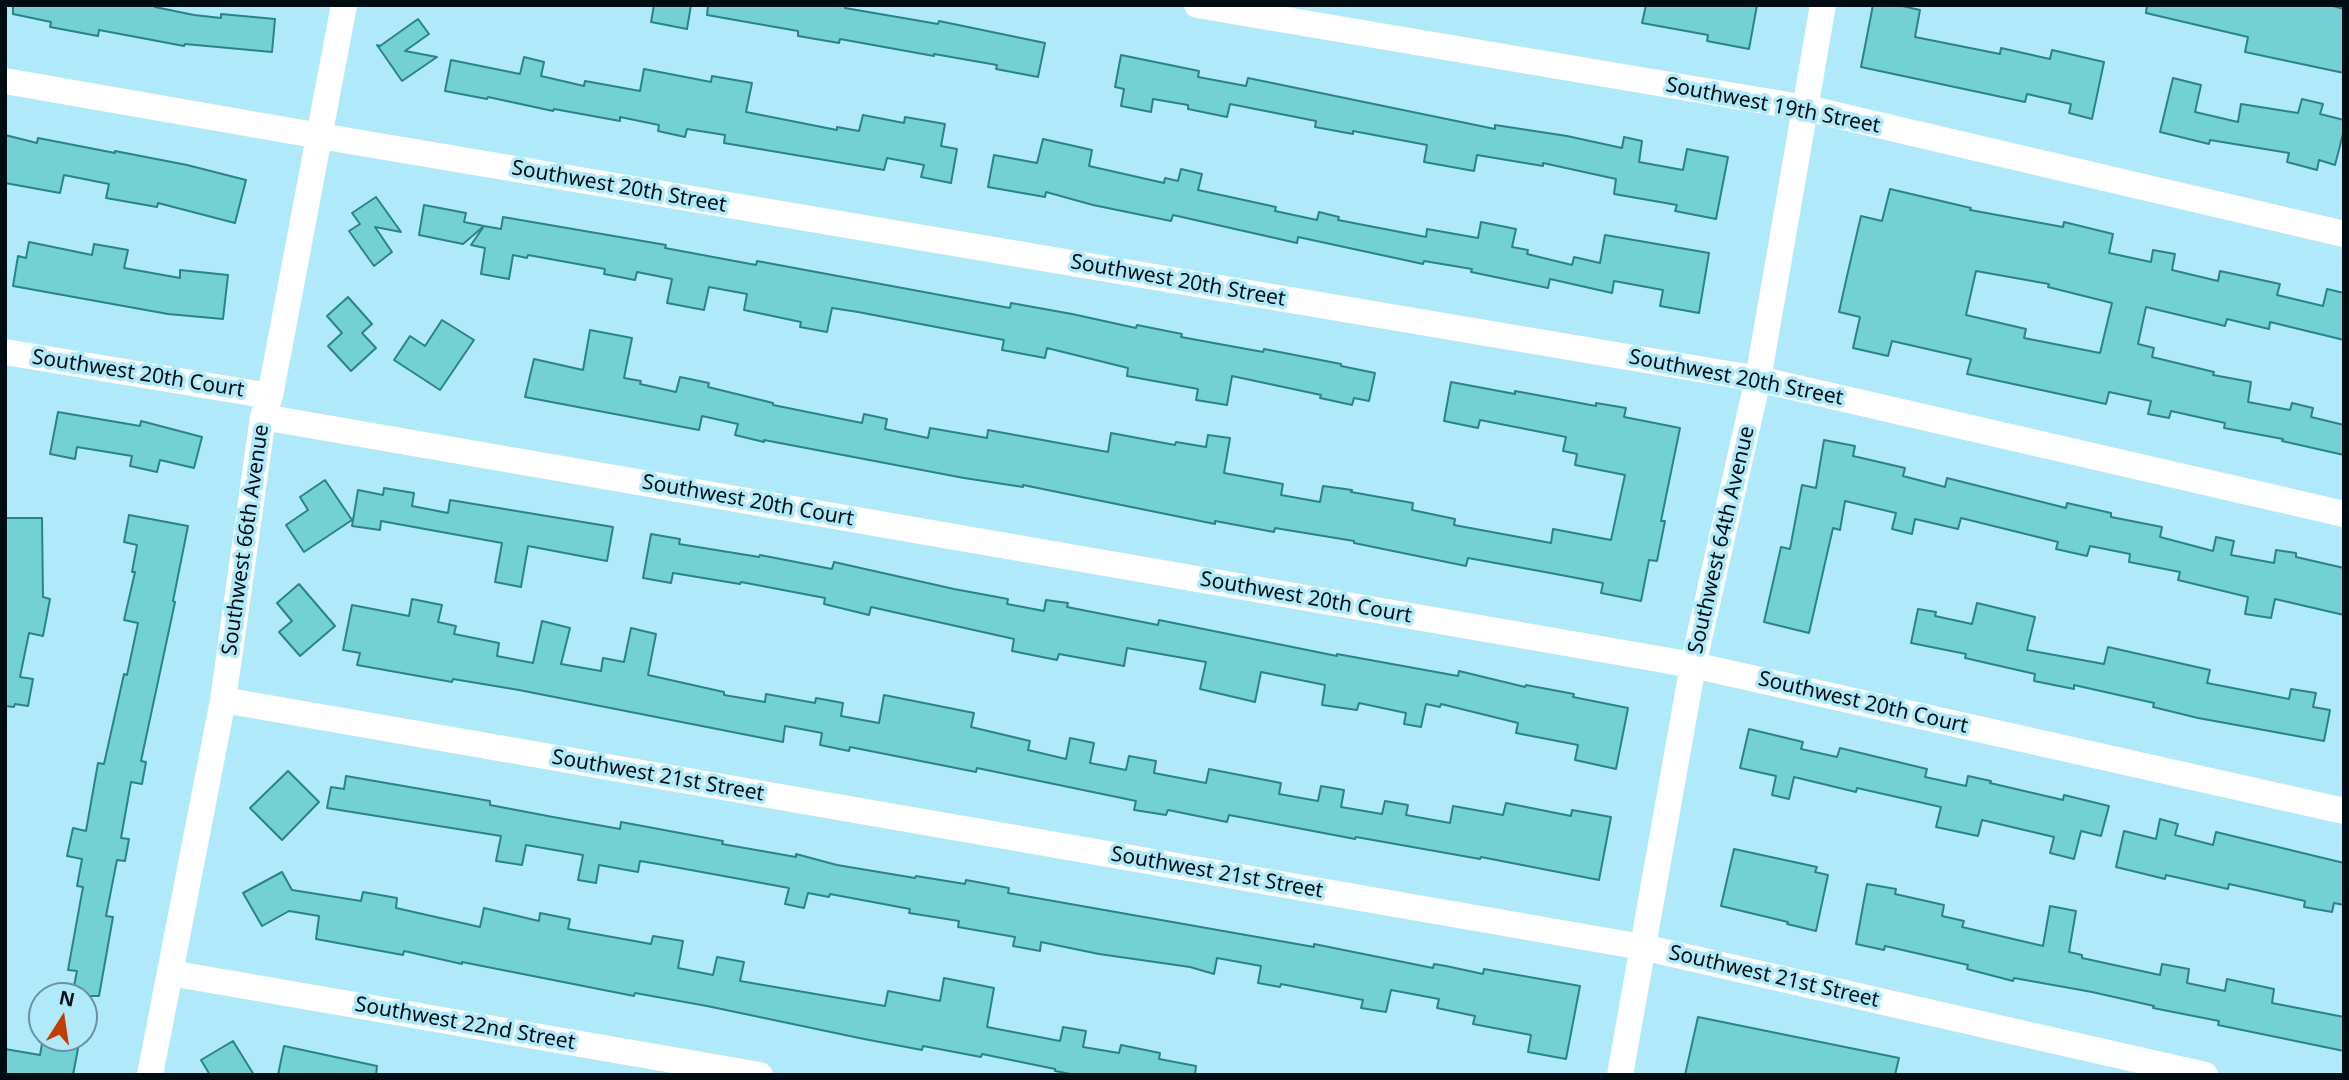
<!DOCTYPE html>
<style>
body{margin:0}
#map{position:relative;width:2349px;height:1080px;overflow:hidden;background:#b0e9f9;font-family:"Noto Sans",sans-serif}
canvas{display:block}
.frame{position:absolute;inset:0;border:7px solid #000e14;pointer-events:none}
.north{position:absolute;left:28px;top:982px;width:70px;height:70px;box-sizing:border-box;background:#b0e9f9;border:2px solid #6a919d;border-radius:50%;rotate:12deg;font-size:19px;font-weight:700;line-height:28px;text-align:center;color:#000e14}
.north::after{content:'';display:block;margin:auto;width:24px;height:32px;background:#c33c01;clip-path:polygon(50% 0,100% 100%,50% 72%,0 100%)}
</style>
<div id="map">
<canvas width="2349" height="1080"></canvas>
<div class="frame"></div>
<div class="north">N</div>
</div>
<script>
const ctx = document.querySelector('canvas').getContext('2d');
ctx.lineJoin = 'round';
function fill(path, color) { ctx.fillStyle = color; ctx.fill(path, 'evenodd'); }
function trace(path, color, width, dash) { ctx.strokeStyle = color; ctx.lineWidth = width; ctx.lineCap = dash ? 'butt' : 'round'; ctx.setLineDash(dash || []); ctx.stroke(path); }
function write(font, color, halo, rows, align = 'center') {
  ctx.font = font + ' "Noto Sans",sans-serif'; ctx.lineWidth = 7; ctx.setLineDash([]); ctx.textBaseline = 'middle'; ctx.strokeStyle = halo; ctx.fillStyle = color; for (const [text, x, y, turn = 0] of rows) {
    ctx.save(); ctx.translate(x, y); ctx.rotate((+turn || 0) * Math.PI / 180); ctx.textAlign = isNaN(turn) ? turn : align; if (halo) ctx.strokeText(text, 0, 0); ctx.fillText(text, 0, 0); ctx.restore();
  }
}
const building = new Path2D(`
 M13,5H156L155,7L194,15L221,18V14L275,19L272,52L185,44L184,46L99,30L98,36L50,27L51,22L13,14Z
 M654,5H691L687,29L651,22Z
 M708,5H846L845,8L938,24L939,21L1045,43L1038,77L996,69L997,65L934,54V56L840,39L839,43L798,36V31L707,15Z
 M1646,5H1757L1749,49L1707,41L1708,35L1642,23Z
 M1873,5H1898L1920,10L1915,37L2000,54L2001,48L2050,59L2052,50L2104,62L2092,119L2069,113L2071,104L2027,94L2025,102L1861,67Z
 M2147,5H2329L2344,9V73L2245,52L2248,37L2146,13Z
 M418,19L429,34L405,51L437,57L402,81L377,45L380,46Z
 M1121,55L1199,71L1198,77L1246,86L1248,78L1495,129V125L1567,136L1622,148L1624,137L1642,141L1639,162L1683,170L1687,149L1728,157L1716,219L1675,211L1677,205L1614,194L1616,179L1543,163V166L1477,155L1474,171L1424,162L1427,145L1353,131V134L1315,127L1316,121L1230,104L1227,117L1188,109V105L1153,99L1151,112L1121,106L1124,89L1115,87Z
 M524,57L544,62L541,76L584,86L585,81L640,91L644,69L711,82L712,76L752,83L746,112L837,130V127L859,131L863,115L904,123L905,117L945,124L941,146L957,149L951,183L921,177L924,165L887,158L884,170L724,143L725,135L687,129L685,137L658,131L659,125L620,117V121L554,109L553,111L488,97L487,99L445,91L451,60L520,74Z
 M2173,78L2201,85L2195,112L2238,122L2241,104L2298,113L2302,99L2323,104L2320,114L2344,120V130L2335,165L2319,160L2317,170L2287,162L2289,153L2210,140L2209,144L2160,132Z
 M5,135L37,143L38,138L115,153V151L187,165L246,180L235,223L158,203L157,207L106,198L109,184L64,175L60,193L5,183Z
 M1043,139L1092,150L1089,166L1164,183L1165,178L1178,181L1181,169L1202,174L1198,190L1276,207L1275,211L1317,220L1319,212L1339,217L1338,220L1426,237L1427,229L1478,238L1481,222L1516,229L1512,247L1528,250L1527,254L1572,265L1574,257L1600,263L1605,235L1709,253L1699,313L1660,306L1663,290L1614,281L1612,293L1550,279L1548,288L1471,272L1472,269L1424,261L1423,264L1298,237L1297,243L1173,215L1171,221L1093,205L1046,192L1045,197L988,187L994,155L1037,163Z
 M1890,189L1971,208L1970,210L2063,227L2064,222L2113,234L2109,253L2151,262L2153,250L2175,254L2172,270L2218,281L2220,271L2280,284L2277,295L2323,306L2327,289L2344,293V340L2270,322L2269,329L2227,319L2225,326L2146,307L2138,344L2154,348L2152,357L2214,372L2213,375L2251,382L2248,402L2290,410L2292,403L2313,408L2311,417L2344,425V455L2282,441L2283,439L2224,428L2225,423L2171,411L2169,418L2148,414L2151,401L2109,392L2106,404L1967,374L1971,359L1892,341L1888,356L1853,348L1860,317L1839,312L1847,276L1861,216L1882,221ZM1976,271L2049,284L2048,287L2112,303L2100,353L2024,338L2026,329L1966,315Z
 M376,197L401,232L375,227L392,252L374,266L349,231L360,224L352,213Z
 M424,205L466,213L464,222L484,226L463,244L419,235Z
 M503,217L666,245L665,248L756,265L757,261L1010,308L1011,303L1072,314L1136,328L1137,325L1182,334L1181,337L1263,352L1264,349L1341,364V366L1375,373L1369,401L1354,398L1352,405L1320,398L1321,395L1232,376L1227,405L1196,400L1198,389L1127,376L1128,368L1047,348L1045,358L1002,350L1004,340L858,312L832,308L827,332L800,327L801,322L744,310L747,294L709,287L704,310L667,303L672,279L637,272L635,280L604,274L605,269L528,255L527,258L513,255L509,279L481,274L485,248L471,245L484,226L501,229Z
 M29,242L92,255L94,244L128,250L124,268L180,278V270L228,275L223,319L168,314L13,286L18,256L26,258Z
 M348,297L372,324L362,333L376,348L351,371L328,346L342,333L327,316Z
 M442,320L474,340L440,390L394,360L410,336L425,346Z
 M590,330L632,338L624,378L641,381L640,384L676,392L680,377L709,383L708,387L773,403V405L862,423L864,414L887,419L885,429L928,438L930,428L987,438L988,430L1108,452L1111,433L1175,445L1176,442L1206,447L1208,435L1230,438L1224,473L1283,484L1281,495L1320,502L1323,486L1352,490L1351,492L1413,503L1412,510L1455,519L1454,525L1551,543L1553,529L1611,540L1625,475L1575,465L1577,454L1563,451L1566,437L1480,420L1478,428L1444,421L1451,382L1515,394V391L1596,406V403L1626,408L1624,417L1680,428L1661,521H1665L1657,561L1649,560L1641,601L1601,593L1603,583L1545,572L1468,558L1466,566L1354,543V541L1275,528L1274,532L1215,521V524L1023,485V487L964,478L764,440V442L735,435L738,424L702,416L699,430L525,397L534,359L583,370Z
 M58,412L140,426L141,421L202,437L194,468L160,460L157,472L130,466L132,456L77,447L75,459L50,454Z
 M1824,440L1855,446L1853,456L1905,468L1903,476L1945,487L1947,478L2066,508L2067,503L2111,513V517L2162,527L2160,537L2213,551L2216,537L2234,541L2231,555L2274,563L2276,550L2296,553V557L2344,568V615L2275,599L2271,618L2245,614L2248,597L2178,580L2180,572L2129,562L2130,554L2090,546L2087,556L2056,549L2058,542L1961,518L1958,529L1915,519L1912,534L1892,529L1896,513L1845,501L1840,530L1833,528L1809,633L1764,622L1781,547L1790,549L1802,485L1816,488Z
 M325,480L352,520L304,552L286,525L308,510L300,497Z
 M384,488L414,493L412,506L448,513L450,500L613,527L607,561L528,546L521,587L495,582L502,543L381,521L380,530L352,526L358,490L383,495Z
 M129,515L188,526L173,601L175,602L141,761L146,762L142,784L131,782L121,838L129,839L125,861L117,860L106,916L113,917L99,996H72L77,971L68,970L83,887L77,886L82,859L67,856L73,828L86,831L98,763L104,764L124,674L127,675L138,623L124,620L135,572H132L137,545L124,542Z
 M5,518H42L43,597L50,599L43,636L29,633L20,677L33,679L28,706L15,704L14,707L5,706Z
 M651,534L680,539L679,544L759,557L760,555L832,569L834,562L954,589L1008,599L1007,604L1044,611L1046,600L1068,603L1067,607L1158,625L1159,620L1337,656V654L1458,676L1459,671L1525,687L1526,685L1574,694L1573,697L1628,708L1616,769L1575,760L1578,745L1516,733L1518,723L1441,704L1440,707L1426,704L1421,727L1404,724L1406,713L1359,703L1357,710L1322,705L1325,685L1261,672L1255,702L1200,689L1206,662L1127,648L1124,666L1059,654L1057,660L1012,651L1014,639L871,607L869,615L824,604L825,598L741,582L740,584L673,573L671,583L643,578Z
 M299,584L335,626L300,656L279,632L292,621L277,603Z
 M412,599L442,605L438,622L456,626L454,634L499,643L497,656L533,663L542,621L570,628L561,664L601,671L603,658L624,662L631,628L656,634L648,675L724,692V695L765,702L766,694L815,703L816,698L843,703L841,716L879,723L884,695L974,713L971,727L1030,741L1028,750L1066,759L1070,738L1094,743L1090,763L1126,770L1129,756L1156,761L1154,773L1206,783L1209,769L1281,783L1279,794L1318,801L1321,786L1344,790L1341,807L1382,814L1385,801L1408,805L1406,815L1450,823L1453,806L1503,815L1506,803L1571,816L1572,810L1611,817L1599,880L1481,857L1480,859L1356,837L1355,839L1229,815L1227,822L1168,810L1166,815L1134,810L1136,801L977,768L976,772L850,747L849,751L820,745L822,733L785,726L783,742L519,690L453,679L452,682L357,665L360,653L343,650L352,605L409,616Z
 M1977,603L2035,617L2027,650L2104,664L2108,647L2210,670L2207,683L2289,699L2291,689L2316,693L2313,707L2330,710L2324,741L2198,718L2153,707L2154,703L2074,685V689L2034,681L2035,674L1965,658L1966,654L1911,643L1918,609L1936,612L1935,616L1972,624Z
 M1749,729L1803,742L1801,749L1837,757L1840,748L1927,769L1925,777L1966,786L1968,776L1991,781L1990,783L2063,800L2064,795L2109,806L2101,836L2081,831L2074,859L2050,853L2054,837L1982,820L1978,836L1936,827L1941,807L1857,788L1856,792L1794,777L1789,799L1772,795L1776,776L1740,768Z
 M288,771L319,802L282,840L250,808Z
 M346,776L490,801V805L553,817L620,829L621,822L723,841L722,844L796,857V854L837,865L915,878L916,876L965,884L966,880L1009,888L1008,893L1314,947V944L1433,968L1434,964L1446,966L1483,974L1484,969L1580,986L1566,1059L1528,1052L1531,1035L1473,1024L1475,1016L1437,1008L1439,999L1391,990L1386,1012L1361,1008L1363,1000L1281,984L1280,987L1258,983L1261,966L1217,958L1214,974L1190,967L1099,954L1041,942L1040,951L1013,946L1015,937L958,927L959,921L909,913L910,909L830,894L829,897L808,893L804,908L785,904L789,888L658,864L640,861L638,872L599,865L596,883L578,880L583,855L526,845L522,865L496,861L501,836L327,808L331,787L344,789Z
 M2160,819L2178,824L2175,835L2213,845L2216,832L2344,863V905L2334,903L2332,912L2304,907L2305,901L2229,884L2228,889L2166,875L2165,879L2116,867L2124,831L2156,839Z
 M1734,849L1817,867L1815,872L1828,875L1816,931L1787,924L1788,922L1721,906Z
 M282,872L292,890L361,901L363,892L397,898L396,908L480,927L484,908L539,921L540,913L570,919L568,929L651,944L653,936L683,941L678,968L713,975L717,957L744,962L740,981L885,1006L888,991L940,1001L944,978L994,988L987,1027L1060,1041L1063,1027L1086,1031L1083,1047L1119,1053L1121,1045L1160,1053L1159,1059L1196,1066L1195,1075H1076L1055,1071V1069L982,1054L981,1057L923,1046L922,1050L864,1039L707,1006L635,993L634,996L462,962V964L404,951L403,955L316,939L319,916L289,911L262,926L243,893Z
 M1867,884L1896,889L1895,894L1944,905L1942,916L1964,921L1962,927L2043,946L2050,906L2076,911L2069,952L2082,955V958L2160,975L2162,964L2189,969L2187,983L2225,991L2227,979L2274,989L2272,1003L2344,1017V1051L2218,1025L2219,1021L2153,1008L2154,1006L2092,992L2014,978L2013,981L1967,969L1968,965L1885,946L1884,950L1856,944Z
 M1698,1017L1899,1058L1895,1075H1685Z
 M43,1038H80L73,1075H5V1049L40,1055Z
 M233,1041L254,1075H210L201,1060Z
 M284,1046L377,1066L376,1075H278Z`);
fill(building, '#74d1d3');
trace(building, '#2a8486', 2);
trace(new Path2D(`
 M1197,5L1806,108L2344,234
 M5,81L320,136L1758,379L2344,514
 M5,352L270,396
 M263,417L1693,665L2344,811
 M223,700L1642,947L2205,1075
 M170,973L760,1075
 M150,1075L223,700L263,417L270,396L344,5
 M1620,1075L1693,665L1758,379L1823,5`), '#fff', 26);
write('21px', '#000e14', '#b0e9f9', [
 ["Southwest 19th Street",1773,106,11],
 ["Southwest 20th Street",619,187,10],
 ["Southwest 20th Street",1178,281,10],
 ["Southwest 20th Court",138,374,9],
 ["Southwest 20th Street",1736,378,11],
 ["Southwest 20th Court",748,501,10],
 ["Southwest 66th Avenue",246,540,-82],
 ["Southwest 64th Avenue",1722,540,-77],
 ["Southwest 20th Court",1306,598,10],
 ["Southwest 20th Court",1863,703,13],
 ["Southwest 21st Street",658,776,10],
 ["Southwest 21st Street",1217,873,10],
 ["Southwest 21st Street",1774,977,13],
 ["Southwest 22nd Street",465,1024,10]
]);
</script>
